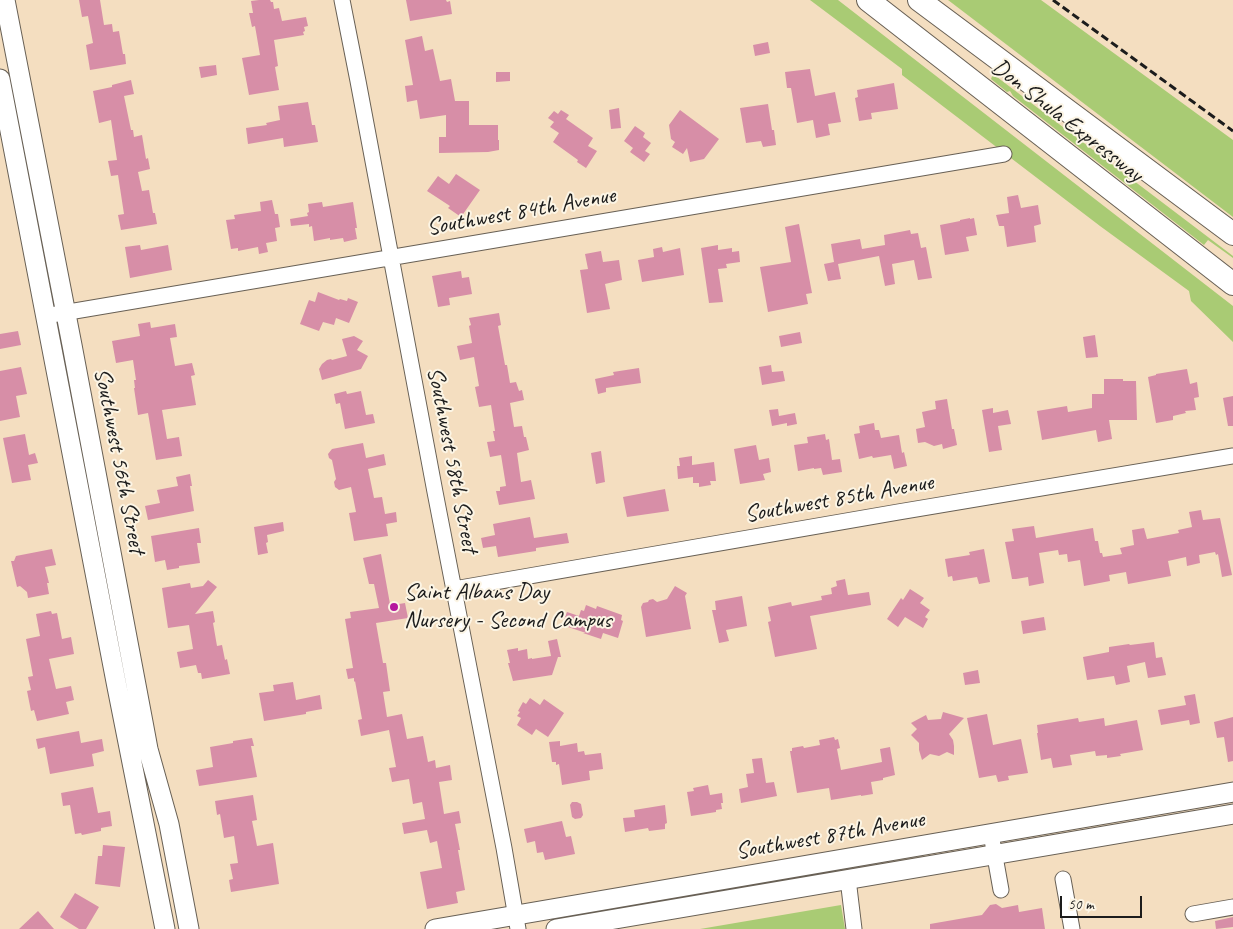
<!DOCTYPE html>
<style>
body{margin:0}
#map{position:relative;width:1233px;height:929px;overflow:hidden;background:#f4dec0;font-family:Caveat,sans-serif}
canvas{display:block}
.scale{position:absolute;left:1060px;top:896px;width:82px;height:22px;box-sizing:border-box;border:2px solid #1c1c1c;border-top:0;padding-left:6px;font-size:15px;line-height:18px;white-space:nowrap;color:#1c1c1c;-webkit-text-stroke:4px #fcf5e5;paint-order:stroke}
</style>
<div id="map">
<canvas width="1233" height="929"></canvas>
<div class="scale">50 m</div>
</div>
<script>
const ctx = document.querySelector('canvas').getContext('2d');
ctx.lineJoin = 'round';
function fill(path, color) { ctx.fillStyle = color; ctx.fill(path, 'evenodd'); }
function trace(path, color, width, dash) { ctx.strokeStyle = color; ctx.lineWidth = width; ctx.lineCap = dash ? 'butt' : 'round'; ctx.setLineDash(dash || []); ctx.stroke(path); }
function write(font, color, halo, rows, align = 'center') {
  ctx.font = font + ' Caveat,sans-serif'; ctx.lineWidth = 4; ctx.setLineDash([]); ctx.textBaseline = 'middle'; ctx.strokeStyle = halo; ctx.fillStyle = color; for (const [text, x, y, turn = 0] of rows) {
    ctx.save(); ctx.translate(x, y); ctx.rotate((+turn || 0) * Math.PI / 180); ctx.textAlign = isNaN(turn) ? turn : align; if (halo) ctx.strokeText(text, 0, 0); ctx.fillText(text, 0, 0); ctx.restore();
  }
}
fill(new Path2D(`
 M810,0H838L1233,306V342L1191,301L1189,291L1100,226L902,75V69Z
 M948,0H1041L1233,140V217Z
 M993,74L1233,256V258L1208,240L1204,245L1013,96L1010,91L1007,92L991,79Z
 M841,905L845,929H700Z`), '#a9cb74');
fill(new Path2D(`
 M79,0H100L104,25L112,24L113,32L119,31L123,54H125L126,64L90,70L86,45L93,43L88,16L82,17Z
 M259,0H270L271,2H273L274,9L279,8L282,21L306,17L308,26L304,27L305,31L303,32L304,35L274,40L278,66L275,67L279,90L249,95L242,58L260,55L255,26L252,27L249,13H253L251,1Z
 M406,0H446L447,2L450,1L452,14L410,21Z
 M422,36L425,51L433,49L440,81L451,79L455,101H469V125H498V140H499V150L488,152L439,153V137H446V115L420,119L417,100L407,102L405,86L413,85L405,40Z
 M768,42L770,53L755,56L753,45Z
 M216,65L217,75L201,78L199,67Z
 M810,69L815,96L835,92L841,122L828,124L830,135L816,138L813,120L797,123L791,88H787L785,72Z
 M496,72H510V81L496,82Z
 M131,80L134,94L124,96L131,130H133L134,137L142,135L146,159L148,158L150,169L138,172L142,191L149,190L153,213H155L157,224L121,230L118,215L124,214L118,175L111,176L108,161L117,160L111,120L99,123L93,91L112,87V85Z
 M894,83L898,109L871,113L872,119L859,121L855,98L858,97L857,90Z
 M308,102L312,125H315L318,142L284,147L283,138L248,144L246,128L267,125L266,123L280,120L278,106Z
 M768,104L772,130H774L776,145L763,147L761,141L746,143L740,108Z
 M619,108L621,128L611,129L609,110Z
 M561,110L569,115L566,119L593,138L588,146L597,151L586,168L577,162L578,160L553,142L559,133L550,127L554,122L548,118L554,111L558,114Z
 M680,110L719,139L704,159L690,162L687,148L683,154L672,147L675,142L671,139L669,125Z
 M635,126L645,133L643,137L651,143L645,151L650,154L644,162L630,152L633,148L624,141Z
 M456,174L480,190L461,217L448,208L450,206L427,191L438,176L449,184Z
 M1018,195L1021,208L1038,205L1041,224L1034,226L1036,242L1007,247L1004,226H999L996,215L1009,213L1007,197Z
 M272,200L275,214H278L280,227L275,228L277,241L266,243L268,252L259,254L258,247L238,251V248L231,249L226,220L235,219L234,215L261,211L260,202Z
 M322,202L323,207L353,202L357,228H355L357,239L344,242L343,238L330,240V238L314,241L312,226L309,227V224L291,226L290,219L308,216L307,213L309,212L308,204Z
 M970,218V219L974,218L977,235L966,237L969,251L945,255L940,225L960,221V220Z
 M799,224L812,293L806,294L808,304L768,312L760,267L791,262L785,227Z
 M910,230L911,234L918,233L921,248L926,247L932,278L918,280L914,260L892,264L895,284L885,286L879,256L838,264L841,279L828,281L824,264L834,262L831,244L860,239L862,249L885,245L884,235Z
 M140,245L141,250L168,245L172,270L130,278L125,247Z
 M718,245V250L732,248V252L739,251L740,262L726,264L727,268L718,269L723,302L709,303L701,248Z
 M662,247L663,252L680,248L684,275L642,282L638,260L654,257L653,249Z
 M601,251L603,262L619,260L622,280L605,284L610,309L587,313L580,270L588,269L585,254Z
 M461,271L462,278L469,277L472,294L449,298L450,305L438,307L432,276Z
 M318,292L339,300L340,299L347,301L348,298L358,302L349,323L336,318L334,325L323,322L319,331L300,324L309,300L315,302Z
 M499,313L501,325L498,326L505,365H507L510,383L516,382L519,391L522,390L524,400L510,403L514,427L522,426L524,437H526L529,450L517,453L521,482L531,480L535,499L499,505L496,491H500V487L506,486L501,455L490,457L487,442L495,441L493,431H495L491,405L479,407L475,387L479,386L474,357L460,360L457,346L472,343L469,326L471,325L469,318Z
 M150,322L151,328L175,324L177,337L170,338L175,366L192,363L195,375L191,376L196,405L162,410L167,439L179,437L182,456L156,460L148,413L138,415L134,388H135L134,380H136L133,360L116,363L112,341L140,336L138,324Z
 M18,331L21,345L0,349V334Z
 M800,332L802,343L781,347L779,336Z
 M1095,335L1098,357L1086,358L1083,337Z
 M354,336L363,341L357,350L368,356L361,369L322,380L319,369L322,364L327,360L331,359L332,360L347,356L342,339Z
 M771,365L772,372L783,371L785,381L762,385L759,367Z
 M21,367L27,394L16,396L20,417L0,421V371Z
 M639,368L641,383L606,388V392L598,394L595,379L614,375L613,372Z
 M1187,369L1190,384L1197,382L1199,397L1194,398L1196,410L1185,411L1186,413L1173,416V420L1156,423L1148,377L1156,375V374Z
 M1104,379H1123V381H1136L1137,420H1109L1112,439L1098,442L1096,430L1042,440L1037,411L1067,406L1068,412L1092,408V394H1104Z
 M346,391L347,394L361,391L366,415L373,414L375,423L345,429L340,403L336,404L334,394Z
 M1233,396V426H1228L1223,398Z
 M947,399L952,429H954L957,445L943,449L942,444L934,446L925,442L918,443L916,429L925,427L922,412L936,409L935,401Z
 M993,408V413L1008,410L1011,424L998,426L1002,450L989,452L982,410Z
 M778,409L779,416L795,413L797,424L787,426V423L772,426L769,410Z
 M874,423L875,430H879L881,438L899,435L902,453L904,452L907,466L894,469L891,455L873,458L872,456L859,459L854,434L860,433L859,426Z
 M25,434L29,455L35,453L38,463L28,465L31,480L12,483L3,438Z
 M825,434L826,440L829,439L832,460L840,459L842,472L823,475L821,468L814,469V468L798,471L794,445L808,443L807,437Z
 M363,443L366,458L384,454L386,465L368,469L374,498L382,497L385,514L396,512L397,522L386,524L388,536L354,541L349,513L356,512L351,487L339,490L335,487L334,482L336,479L332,460L329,458L328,454L332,449Z
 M756,445L759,460L769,458L771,472L763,474L765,480L740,484L734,449Z
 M601,451L605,482L596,484L591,453Z
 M692,456V465L714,462L716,481H710L711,485L699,487V483H693V477L678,479L677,466H680L679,458Z
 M190,474L192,486H190L194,511L148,520L145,506L160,503L157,490L178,486L176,477Z
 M665,489L669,511L627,517L623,497Z
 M1201,510L1203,520L1220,518L1232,575L1222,577L1218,554L1216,555L1215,552L1199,555L1200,563L1187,566L1186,557L1168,561L1171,576L1128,584L1126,572L1109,575L1110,581L1084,586L1080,560L1068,562L1067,554L1059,555L1058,550L1039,553L1044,583L1029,586L1028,577L1016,579H1012L1005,542L1014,541L1012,529L1034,526L1036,538L1093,528L1095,541H1098L1100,553H1102L1103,557L1122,554L1120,548L1134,545L1132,530L1144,528L1147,539L1179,533L1178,530L1192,527L1189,512Z
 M530,517L534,538L567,533L569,543L536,548V551L498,557L496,546L483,548L481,538L495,535L493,524Z
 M283,522L284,531L267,535L268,542L266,543L268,553L258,555L254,527Z
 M199,528L201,543H197L200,563L179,566V568L167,570L165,560L155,562L151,536Z
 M52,549L56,565L45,567L49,583H47L49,594L28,598L27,592L20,586L17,587L11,561H14L16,556Z
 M984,549L990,582L979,584L977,577L953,581L952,576L948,577L945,559L970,555L969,552Z
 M381,554L390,604L393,603V605L405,603L408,618L376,623L383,663H386L390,691L383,692L387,717L402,714L407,739L423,736L428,762L435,760L436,768L450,765L452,780L439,782L444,814L459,811L461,823L455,824L460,850H458L465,890L456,892L458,903L427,909L420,872L442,868L437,841L430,843L427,830L404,834L402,823L425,819L422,802L413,804L409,779L392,782L389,768L396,767L389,730L361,736L358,720L362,719L355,681L354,682V678L348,679L346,669L353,668L345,619L351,618L350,612L379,608L374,584H369L363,558Z
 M845,579L848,595L869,592L871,605L810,616L817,649L775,657L768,622L771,621L768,607L791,602L792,606L822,600L821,596L832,594L831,588L837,586L836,581Z
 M208,580L217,587L195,614L213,611L215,622L213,623L217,646L222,645L225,660L227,659L230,674L202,679L201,673H198L196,665L180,668L177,652L193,649L189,625L168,628L162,588L190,583L191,588L203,586Z
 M675,586L687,593L685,596L691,629L646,637L641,607L643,603L648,602L649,600L653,599L657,602L667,599Z
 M910,589L924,598L920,603L930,610L925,617L928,619L923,628L905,617L898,627L887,619L901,598L903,600Z
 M742,596L747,626L726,630L729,641L719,643L712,610H716L715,601Z
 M586,605L596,609L597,606L622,615L621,620L623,621L618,638L603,633L601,639L583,633H586L562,625L567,612L579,616L581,610L584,611Z
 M51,611L52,614L57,613L62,639L71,637L74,654L49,659L56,689L71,686L74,700L66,702L69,714L37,721L34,710L31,711L27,691L31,690L28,677L33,676L26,639L40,636L36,614Z
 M1044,617L1046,630L1023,634L1021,621Z
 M557,639L561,657H558L552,675L513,681L508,663H510L507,650L518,648V651L527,649L528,659L532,658V659L551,656L548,641Z
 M1154,642L1156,658L1162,657L1166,675L1148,678L1145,662L1127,666L1130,682L1116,685L1114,676L1087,680L1083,657L1109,652V647L1129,644L1130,645Z
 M978,670L980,683L965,685L963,673Z
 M293,682L296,700L320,695L322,709L306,712V714L264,721L259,693L274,691L273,685Z
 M1195,694L1200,723L1190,725L1189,720L1161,725L1158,710L1186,705L1184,696Z
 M530,698L540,705L544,699L564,713L548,737L536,729L532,735L517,725L521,718L517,716L520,712L518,711L523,702L526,704Z
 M943,712L964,718L949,734L953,740L954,746V755L947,752L939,756L930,754L922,760L919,750V743L911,735L917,729L911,723L926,715L928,720L941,719Z
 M987,714L993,745L1021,739L1028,773L1008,776L1009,780L998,782L996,775L979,778L967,718Z
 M1233,717V761L1228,762L1224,737L1217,738L1214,722Z
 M1078,718L1079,722L1104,718L1105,726L1137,720L1143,750L1120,754L1121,756L1107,758V755L1096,756L1095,751L1070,755L1072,765L1053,768L1051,758L1041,760L1037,733H1038L1037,725Z
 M79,731L81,743L102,739L104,751L92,754L94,766L50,774L45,747L38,749L36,739Z
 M834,737L835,740L838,739L840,748L837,749L841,770L882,762L880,749L890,747L895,775L883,778V780L871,782L873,794L861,796V795L831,800L829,788L797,793L790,751H792V748L803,746L804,748L820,745L819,740Z
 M252,738L254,746H251L257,777L199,786L196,770L213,767L210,747L233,743V741Z
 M560,741V746L577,743L578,752L584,751L585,755L601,753L603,769L589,771L590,780L562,785L559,764L556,765V762H552L549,742Z
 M762,758L766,783L774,782L777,796L741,803L739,789L748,787L746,774L754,773L752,759Z
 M708,785L710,795L722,793L723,803H721L722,809L716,810V812L691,816L687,792L694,791L693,788Z
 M93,787L98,813L110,811L112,826L101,828V831L82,835L81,833L75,834L70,805L63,806L61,793Z
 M253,795L257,820L252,821L257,846L273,843L279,884L231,892L229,880L233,879L230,864L238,863L234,836L224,838L220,814L217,815L215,801Z
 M572,802H577L581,804L583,815L581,818L575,819L572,817L570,805Z
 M665,805L667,823L665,824V829L649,831L648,828L625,832L623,818L635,817L634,810Z
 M562,821L566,837L571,836L575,854L545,860L543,852L537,853L535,841L527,843L524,829Z
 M103,845L125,847L120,887L95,884L98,856H102Z
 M75,893L99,907L86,929H79L60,917Z
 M996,904L1002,908L1018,905L1019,912L1042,908L1045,929H930V924L982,915L990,905Z
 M38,911L54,929H19Z
 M1233,917V927L1216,929L1215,921Z`), '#d78ea7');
const minor = new Path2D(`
 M342,0L358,81L435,492L504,848L518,929
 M45,316L1004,154
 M454,589L898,512L1233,456
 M991,834L1001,890
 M848,879L854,929
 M1063,879L1072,929
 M1193,914L1233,907`);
const major = new Path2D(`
 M5,0L72,345L143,722L148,749L169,824L189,929
 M0,79L117,687L165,929
 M435,929L1233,792
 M556,929L1233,814`);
const highway = new Path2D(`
 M868,0L1233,284
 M919,0L1233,234`);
trace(minor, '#686055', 17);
trace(major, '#686055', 21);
trace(highway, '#686055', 24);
trace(minor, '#fff', 15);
trace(major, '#fff', 19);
trace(highway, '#fff', 22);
trace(new Path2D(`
 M1053,0L1233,131`), '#1c1c1c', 3, [8, 4]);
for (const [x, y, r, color] of [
 [394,607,5,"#b5179e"]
]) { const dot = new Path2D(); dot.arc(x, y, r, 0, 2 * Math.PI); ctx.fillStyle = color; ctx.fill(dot); trace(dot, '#fcf5e5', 2); }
write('24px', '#1c1c1c', '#fcf5e5', [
 ["Don Shula Expressway",1067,121,38],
 ["Southwest 84th Avenue",521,212,-10],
 ["Southwest 58th Street",452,460,79],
 ["Southwest 56th Street",119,461,79],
 ["Southwest 85th Avenue",839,499,-10],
 ["Southwest 87th Avenue",830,836,-10]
]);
write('24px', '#1c1c1c', '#fcf5e5', [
 ["Saint Albans Day",404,593],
 ["Nursery - Second Campus",404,621]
], 'left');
</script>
